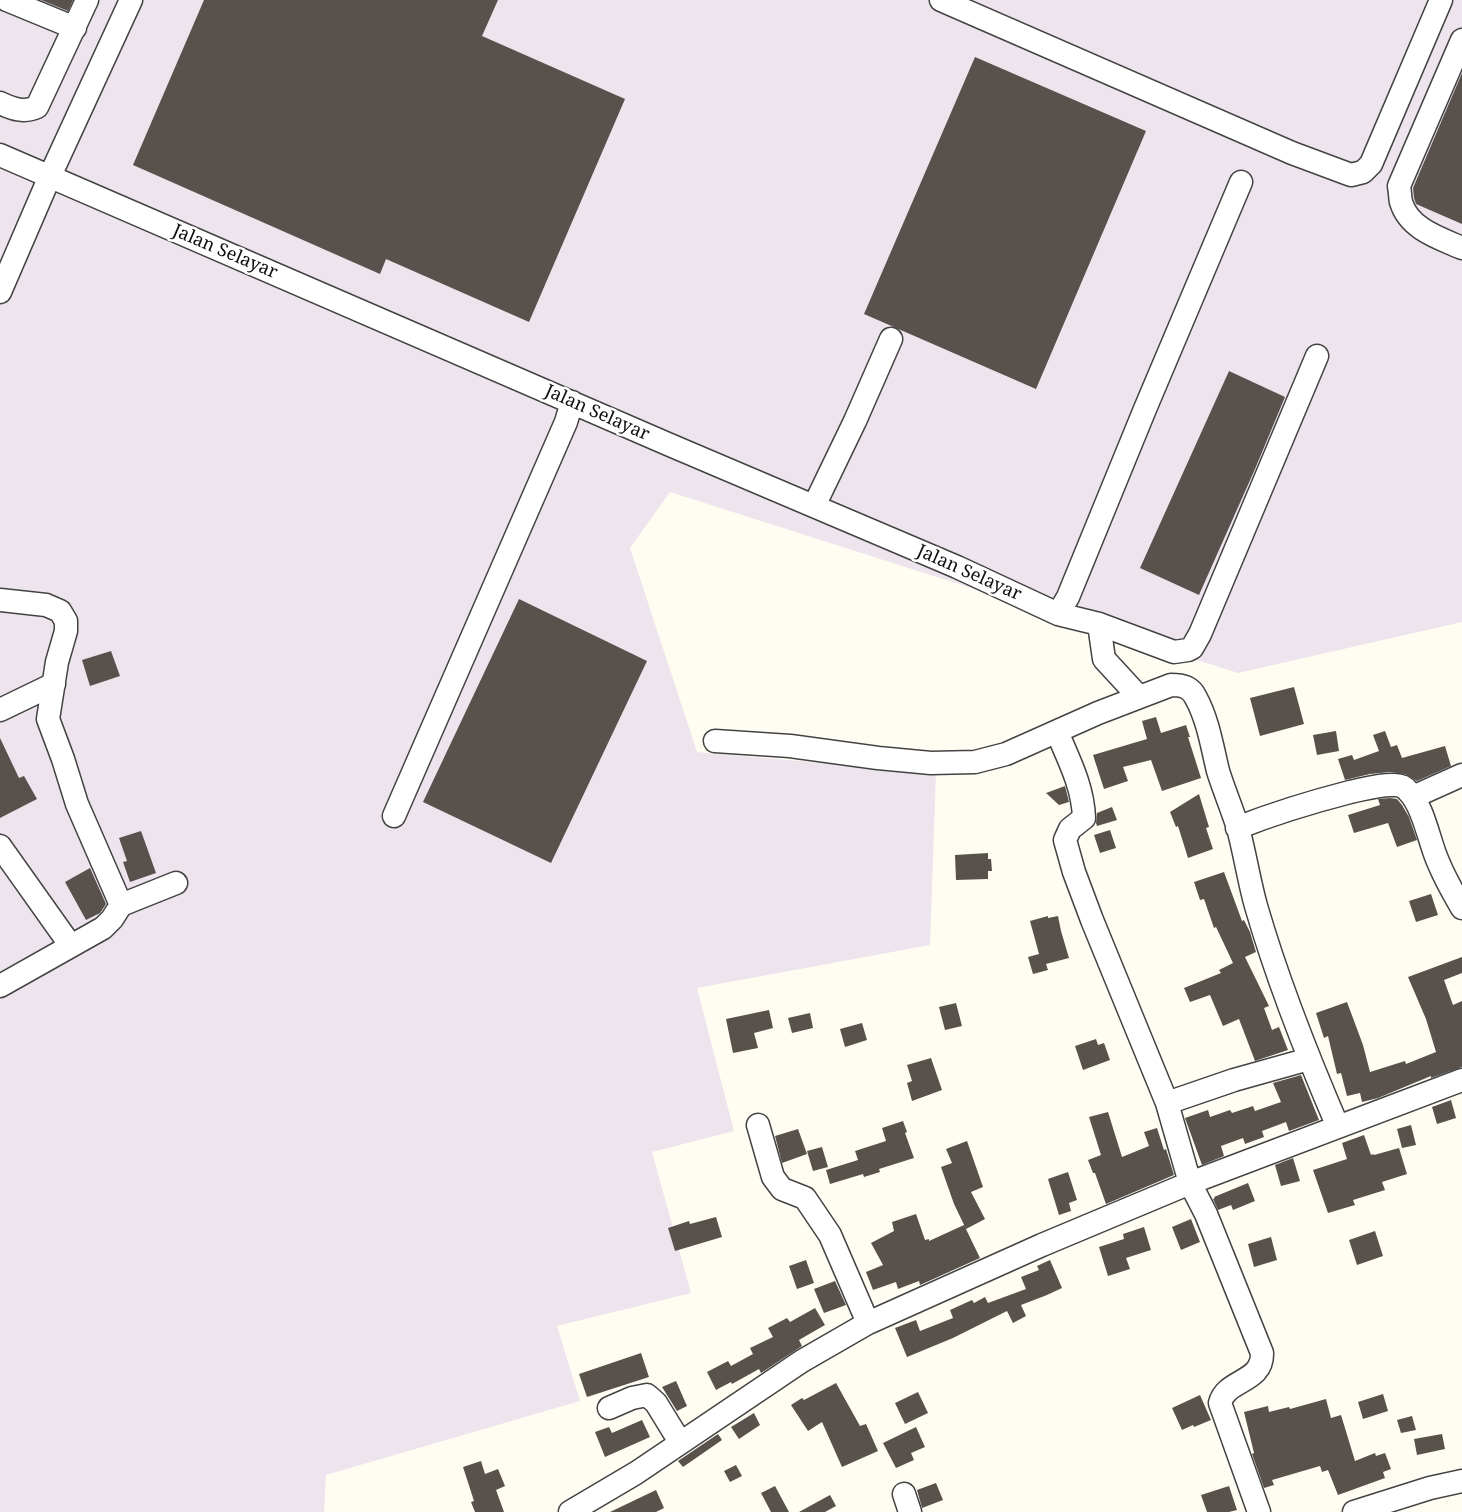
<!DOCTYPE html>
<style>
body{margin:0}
canvas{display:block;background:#fffdf2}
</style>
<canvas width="1462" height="1512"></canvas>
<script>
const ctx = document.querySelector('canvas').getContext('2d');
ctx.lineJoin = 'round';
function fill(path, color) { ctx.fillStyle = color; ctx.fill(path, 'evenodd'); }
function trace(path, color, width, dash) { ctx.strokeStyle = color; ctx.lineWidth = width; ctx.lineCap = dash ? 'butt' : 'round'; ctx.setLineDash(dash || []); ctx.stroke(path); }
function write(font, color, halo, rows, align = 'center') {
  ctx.font = font + ' "Noto Serif",serif'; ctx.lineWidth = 5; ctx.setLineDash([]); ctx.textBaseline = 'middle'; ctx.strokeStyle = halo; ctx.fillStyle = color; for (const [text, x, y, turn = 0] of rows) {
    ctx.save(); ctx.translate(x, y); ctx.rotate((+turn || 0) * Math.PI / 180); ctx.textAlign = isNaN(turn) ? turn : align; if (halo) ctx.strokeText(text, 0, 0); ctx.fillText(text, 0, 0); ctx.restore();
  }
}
fill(new Path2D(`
 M0,0H1462V622L1238,673L670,492L630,548L697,752L936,773L930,945L697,988L734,1131L652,1152L691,1293L557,1326L580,1401L326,1475L324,1512H0Z`), '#ede4ee');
fill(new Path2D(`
 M41,0H73L68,11Z
 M204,0H498L482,36L625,99L529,322L386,259L380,274L133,165Z
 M975,57L1146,131L1036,389L864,314Z
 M1462,73V224L1416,204L1414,198L1413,188Z
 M1229,371L1285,397L1255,469L1199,595L1140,568Z
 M519,599L647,661L551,863L423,802Z
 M111,651L120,676L90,686L82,660Z
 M1294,687L1304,724L1260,736L1250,698Z
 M1156,717L1161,733L1186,725L1190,737H1188L1201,778L1162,791L1151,760L1123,767L1128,781L1104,789L1093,755L1147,739L1142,721Z
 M1336,731L1339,751L1317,755L1313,735Z
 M1385,731L1391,747L1397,745L1402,758L1445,746L1451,766L1417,781L1405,774L1390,772L1370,774L1345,780L1338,759L1352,755L1354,760L1379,751L1373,735Z
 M0,738L19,778L24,776L37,799L0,818Z
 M1065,786L1069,802L1059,805L1046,793Z
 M1199,794L1209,827L1206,828L1213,849L1188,858L1178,826L1176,827L1170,812Z
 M1390,798L1397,799L1402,805L1409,817L1417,840L1397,847L1388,823L1354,833L1348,815L1380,805L1378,799Z
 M1112,807L1117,820L1097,826L1096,823L1097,813Z
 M1110,830L1116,848L1100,853L1094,835Z
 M141,831L156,873L130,882L123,862L127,861L119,838Z
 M988,853V859H991L992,871H988V879L956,880L955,855Z
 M90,868L106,904L100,913L86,920L65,882Z
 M1224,872L1242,921L1244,920L1250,932L1256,952L1245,957L1269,1006L1264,1008L1272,1030L1279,1027L1288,1050L1255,1061L1239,1019L1223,1026L1210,995L1190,1002L1184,988L1221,973L1219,970L1233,963L1216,927L1214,928L1204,899L1200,900L1194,882Z
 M1431,894L1438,915L1416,922L1409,901Z
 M1048,916V918L1058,916L1061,931L1069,958L1046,964L1048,970L1033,974L1028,957L1039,954L1030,921Z
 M1462,957V973L1444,980L1453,1005L1462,1001V1067L1431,1078V1076L1378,1098L1362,1102L1360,1093L1347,1096L1341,1073L1337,1074L1328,1036L1324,1038L1316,1013L1347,1002L1363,1045L1370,1072L1405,1061L1406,1064L1436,1052L1426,1019L1408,977Z
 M956,1003L962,1026L945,1030L939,1007Z
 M769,1010L773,1028L754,1033L758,1048L733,1053L726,1019Z
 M810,1013L813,1028L792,1033L788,1018Z
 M862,1023L867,1040L845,1047L840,1029Z
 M1096,1039L1098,1045L1104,1043L1110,1060L1083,1070L1075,1046Z
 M931,1058L942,1090L912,1101L907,1083L912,1081L907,1065Z
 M1301,1075L1319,1120L1289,1131L1286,1122L1262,1131L1264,1137L1245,1144L1243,1138L1221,1146L1224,1156L1202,1165L1185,1118L1208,1110L1210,1117L1230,1110L1232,1113L1253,1106L1255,1111L1281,1102L1273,1083Z
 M1451,1100L1456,1118L1437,1124L1432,1107Z
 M1108,1112L1122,1157L1149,1146L1144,1132L1157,1128L1164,1150L1166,1149L1174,1175L1106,1204L1095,1173H1093L1088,1160L1101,1155L1089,1117Z
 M903,1121L907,1132L905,1133L914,1158L879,1169L880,1172L864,1177L863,1174L830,1184L826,1170L858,1160L855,1151L886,1141L882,1128Z
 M1411,1125L1416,1145L1402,1148L1397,1129Z
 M798,1129L807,1154L782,1163L775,1136Z
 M1364,1135L1371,1155L1373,1154L1374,1155L1399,1148L1407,1174L1382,1182L1385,1190L1353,1200L1355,1205L1328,1213L1313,1170L1347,1159L1342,1143Z
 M967,1141L983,1187L971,1192L985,1219L966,1229L954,1204L941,1167L952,1163L946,1149Z
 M822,1147L828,1167L813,1171L807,1151Z
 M1293,1158L1300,1181L1281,1186L1275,1165Z
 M1068,1172L1077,1200L1069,1203L1071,1211L1059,1215L1048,1179Z
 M1248,1183L1255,1201L1233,1210L1231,1205L1218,1210L1213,1199L1215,1198L1214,1197Z
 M916,1214L925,1240L929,1239V1241L964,1225L980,1258L920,1285L919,1281L898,1289L896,1282L873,1290L866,1272L883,1265L871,1243L894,1231L892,1222Z
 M716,1217L722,1237L675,1251L668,1228L689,1221L690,1224Z
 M1191,1219L1200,1242L1181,1250L1172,1227Z
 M1144,1227L1151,1250L1126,1258L1130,1269L1108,1276L1099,1247L1124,1239L1123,1234Z
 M1375,1231L1383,1256L1357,1265L1349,1240Z
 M1271,1237L1277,1260L1254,1267L1248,1244Z
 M806,1260L814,1283L797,1289L789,1266Z
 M1050,1260L1062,1288L1047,1295L1021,1305L1026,1316L1013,1323L1007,1311L953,1338L907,1357L895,1328L916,1320L920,1331L953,1318L950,1310L972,1300L974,1303L985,1297L988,1303L1026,1289L1021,1277L1039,1270L1037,1266Z
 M835,1281L846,1305L824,1313L814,1289Z
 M815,1308L825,1325L799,1340L802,1346L761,1373L759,1369L732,1384L731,1382L716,1390L707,1372L728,1361L731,1366L753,1354L750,1348L773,1337L768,1328L787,1318L790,1322Z
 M641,1353L649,1377L587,1397L579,1374Z
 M676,1381L687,1406L677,1411L662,1387Z
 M836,1383L860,1426L866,1424L878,1451L842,1467L822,1422L808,1431L791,1405L802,1398L804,1400Z
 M918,1392L928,1413L905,1424L895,1403Z
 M1383,1394L1388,1411L1363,1419L1358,1402Z
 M1200,1395L1211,1420L1194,1427L1193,1425L1182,1430L1172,1408Z
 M1326,1399L1331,1418L1341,1415L1355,1461L1375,1453L1376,1456L1385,1453L1391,1469L1383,1472L1385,1478L1338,1495L1328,1470L1322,1472L1320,1466L1272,1480L1274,1485L1264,1488L1252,1454L1254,1453L1244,1412L1268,1406L1269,1412L1289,1407L1290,1409Z
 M754,1413L760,1425L739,1439L731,1427Z
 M1412,1416L1416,1430L1401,1433L1397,1420Z
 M642,1420L650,1437L605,1457L595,1432L609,1427L612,1433Z
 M916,1427L925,1447L911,1453L914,1460L896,1468L883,1443Z
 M718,1434L722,1440L683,1467L678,1461Z
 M1442,1434L1445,1449L1417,1455L1414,1439Z
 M481,1461L485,1474L498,1469L505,1486L496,1490L504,1512H475L471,1502L474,1501L463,1467Z
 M736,1465L742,1476L730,1482L724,1471Z
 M936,1483L943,1500L922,1508L917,1490Z
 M775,1486L789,1512H771L761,1493Z
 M1229,1486L1237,1510L1229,1512H1207L1201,1495Z
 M656,1490L664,1508L656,1512H610Z
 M830,1495L836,1506L825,1512H799Z`), '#59514c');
const minor = new Path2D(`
 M7,0L75,28
 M941,0L1292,153L1351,175L1363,172L1371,164L1441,0
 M1462,40L1399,186C1400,191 1400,197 1401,202C1409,229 1439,238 1462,248
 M0,103C13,109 24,113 37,107L87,0
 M0,155L670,445L957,567L1058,614L1099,624L1174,652L1188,650L1192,648L1200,634L1317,356
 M0,292L50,176L131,0
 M814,506L855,421L891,339
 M0,600L46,605L60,611L66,621V631L57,662L48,719L63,759L77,804L121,905
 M1058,614L1068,597L1145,409L1241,182
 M1099,624L1104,659L1139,697
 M0,710L54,684
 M1057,732C1069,760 1083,787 1084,818L1070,829L1065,840L1074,872L1092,920L1167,1103L1190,1183L1206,1214L1262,1353C1263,1383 1226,1379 1220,1403L1259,1512
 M715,741L790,746L878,758L931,763L975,762L1006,754L1098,713L1171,685C1183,685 1191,687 1196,698C1208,720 1212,746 1218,771C1224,790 1232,809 1238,828C1245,854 1249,881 1256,906C1278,982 1307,1055 1338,1127
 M1413,797L1462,775
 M394,816L566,422L572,402
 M1237,828C1275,813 1311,802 1350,792C1364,789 1380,784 1395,785C1400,785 1405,787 1408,791C1422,805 1428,835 1435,854C1442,873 1452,891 1462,908
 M0,846L71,946
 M0,986L103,928L112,919L121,905L176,883
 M1167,1103L1234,1080L1309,1059
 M758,1125L773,1177L782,1189L805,1198L830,1235L868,1323
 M609,1408L632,1398L647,1395L656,1403L680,1442
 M904,1494L910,1512
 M570,1512L636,1473L802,1361L868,1323L1042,1245L1190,1183L1462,1080
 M1354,1512L1430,1488L1462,1481`);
trace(minor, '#434343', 25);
trace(minor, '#fff', 22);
write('18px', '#101010', '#fff', [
 ["Jalan Selayar",225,252,23],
 ["Jalan Selayar",597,413,24],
 ["Jalan Selayar",969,573,24]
]);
</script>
